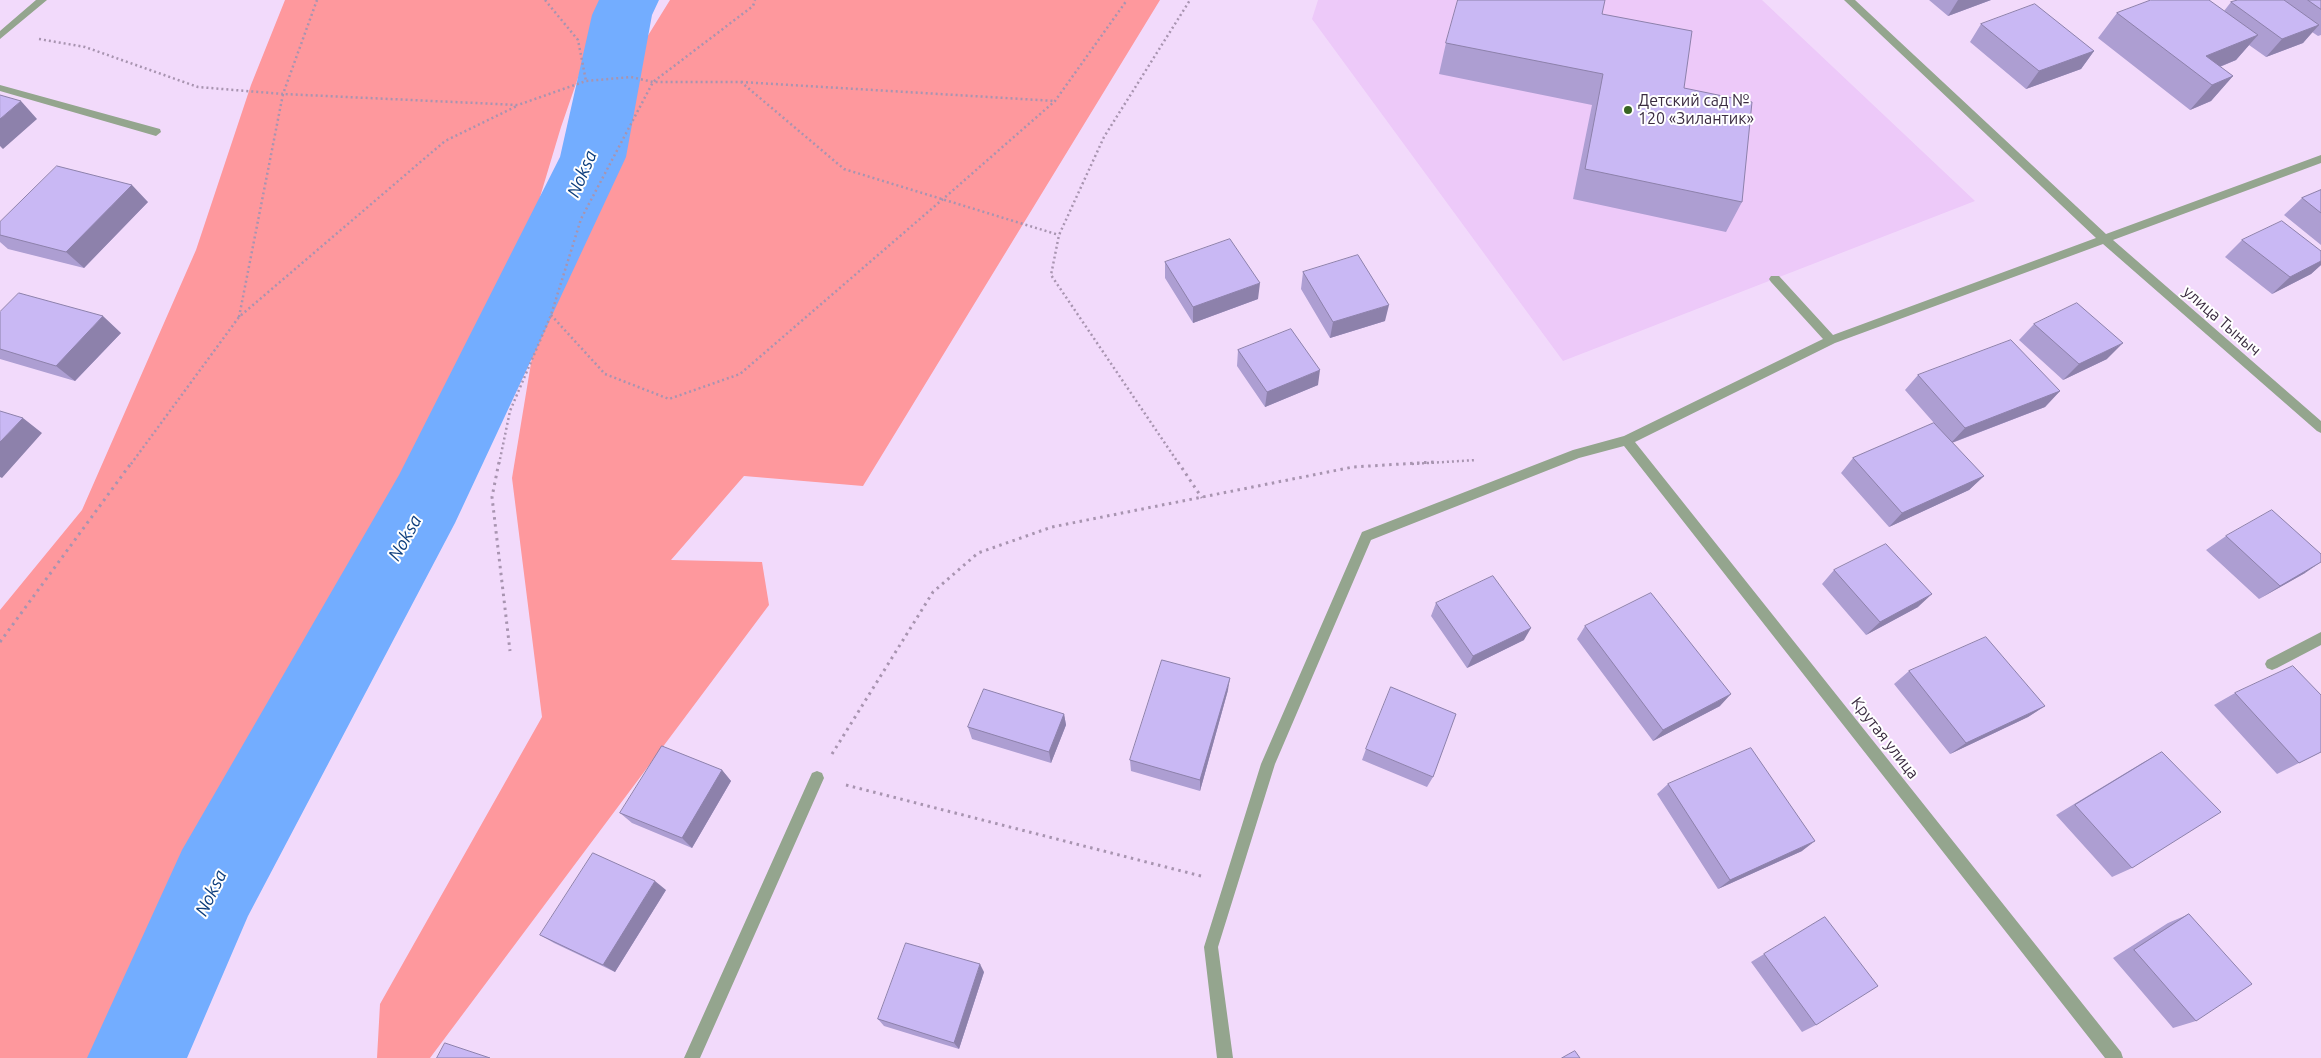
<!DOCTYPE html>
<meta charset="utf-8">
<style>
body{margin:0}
canvas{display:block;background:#f2dafb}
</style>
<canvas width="2321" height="1058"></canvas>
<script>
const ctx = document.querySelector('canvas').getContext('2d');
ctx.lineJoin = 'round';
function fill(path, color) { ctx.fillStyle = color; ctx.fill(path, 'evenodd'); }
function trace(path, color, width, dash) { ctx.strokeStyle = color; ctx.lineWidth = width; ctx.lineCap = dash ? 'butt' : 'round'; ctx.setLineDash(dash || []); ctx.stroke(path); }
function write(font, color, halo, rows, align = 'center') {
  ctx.font = font + ' Ubuntu,sans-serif'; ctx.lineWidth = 4; ctx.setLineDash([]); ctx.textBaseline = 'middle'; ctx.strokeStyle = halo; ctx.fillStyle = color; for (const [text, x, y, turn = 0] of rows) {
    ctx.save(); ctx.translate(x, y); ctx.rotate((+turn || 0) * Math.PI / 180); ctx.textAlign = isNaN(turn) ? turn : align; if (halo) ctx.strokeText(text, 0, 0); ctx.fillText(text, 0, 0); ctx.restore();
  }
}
fill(new Path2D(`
 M1318,0H1762L1975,201L1563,361L1312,19Z`), '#edc9f9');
fill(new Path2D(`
 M285,0H605L561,127L442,524L203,994L174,1058H0V610L82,510L196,250L251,85Z
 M670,0H1160L863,486L744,476L671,560L762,562L769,605L430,1058H377L380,1004L542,717L512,478L553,230L600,113Z`), '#fe989d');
fill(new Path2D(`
 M599,0H659L652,15L626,157L455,523L248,916L187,1058H87L182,850L399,475L560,157L592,15Z`), '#73adff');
trace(new Path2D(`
 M545,0L578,40L586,81
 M39,39L85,47L198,87L283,94L317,0
 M741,82L1055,101
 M551,315L605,374L669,399L740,374L943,199L1055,101L1127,0
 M239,317L283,94L518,105L586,81L631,77L653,82H741L844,169L1059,235
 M131,464L239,317L445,141L517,106
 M499,464L510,411L551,315L581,219L653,82L753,6L755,0
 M1179,464L1051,275L1059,235L1104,137L1190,0
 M1412,464L1476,460`), '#a894b0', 2.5, [2, 3]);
trace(new Path2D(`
 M499,462L492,497L510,651
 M1178,462L1202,498
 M0,642L132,462
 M832,754L933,592L978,553L1052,527L1353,467L1434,462
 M846,785L1201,876`), '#a894b0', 3, [2.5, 4.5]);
fill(new Path2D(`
 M36,0H47L0,39V31Z
 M1844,0H1855L2106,234L2321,155V163L2113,240L2321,421V433L2317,431L2103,244L1835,343L1635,442L2121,1052L2123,1058H2105L1624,446L1579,458L1371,540L1275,764L1218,947L1233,1058H1217L1204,947L1261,764L1362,532L1573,450L1624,436L1823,339L1771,282L1769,279L1771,276H1779L1833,335L2096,238Z
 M0,85L160,129L161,132L156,136L0,91Z
 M2321,632V645L2277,668L2272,670L2267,668L2265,664L2267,660Z
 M817,771L822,773L824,778L700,1058H684L812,773Z`), '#94a58e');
fill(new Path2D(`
 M1929,0H1991L1948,16Z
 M2238,0H2321V35L2318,36L2312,32L2303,43L2266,57L2249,45L2236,60L2220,67L2233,76L2211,101L2190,110L2098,38L2117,13L2224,11L2231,2Z
 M1602,14L1684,88L1742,202L1726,232L1573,199L1592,105L1439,74L1446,43Z
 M1981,24L2094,51L2081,69L2026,89L1970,42Z
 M2321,190V245L2284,215L2302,198Z
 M148,202L84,268L8,249L0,242V222Z
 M2242,240L2321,251V265L2311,274L2272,294L2225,257Z
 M1165,262L1258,299L1193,323L1165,278Z
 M1303,272L1385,321L1330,338L1301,289Z
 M0,312L121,333L75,381L0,359Z
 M2034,324L2107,359L2063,380L2019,340Z
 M1238,350L1318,385L1265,407L1237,366Z
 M1918,375L2060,391L2045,407L1952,443L1984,476L1969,490L1889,527L1841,473L1853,458L1934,423L1905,390Z
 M2226,536L2305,573L2259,599L2206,550Z
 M1834,570L1918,607L1866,635L1822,584Z
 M1436,603L1524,640L1467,668L1431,616Z
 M1585,626L1720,706L1653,741L1577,639Z
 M1909,671L2045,706L2028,717L1950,754L1894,684Z
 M1228,690L1200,791L1131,771L1130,760Z
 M2235,693L2321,752L2277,774L2214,705Z
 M1064,714L1066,725L1051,763L972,739L968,727Z
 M1366,749L1433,777L1427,787L1362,760Z
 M2162,752L2132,868L2112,877L2056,815L2142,763Z
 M722,770L731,781L692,848L632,823L620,813Z
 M1668,784L1802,851L1718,889L1657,794Z
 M666,890L615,972L554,943L540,935Z
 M2189,914L2196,1021L2173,1028L2113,958L2168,923Z
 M1825,917L1816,1025L1802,1032L1751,962Z
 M984,972L959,1049L884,1026L878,1019Z`), '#ad9ed2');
fill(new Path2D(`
 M1958,0H1991L1948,16Z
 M2319,25L2303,43L2266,57L2282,39Z
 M2258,35L2236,60L2199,75L2206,56Z
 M2094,51L2081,69L2026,89L2039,71Z
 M2233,76L2211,101L2190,110L2212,85Z
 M21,101L37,119L3,149L0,146V119Z
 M132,185L148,202L84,268L66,252Z
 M2321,261V265L2311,274L2272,294L2290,277Z
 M1260,283L1258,299L1193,323V307Z
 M1389,305L1385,321L1330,338L1333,322Z
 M103,316L121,333L75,381L56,366Z
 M2123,343L2107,359L2063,380L2079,364Z
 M1320,370L1318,385L1265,407L1267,392Z
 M2060,391L2045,407L1951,443L1965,428Z
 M23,418L42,433L2,478L0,477V442Z
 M1984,476L1969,490L1889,527L1902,513Z
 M2321,562L2305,573L2259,599L2280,586Z
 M1932,594L1918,607L1866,635L1880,622Z
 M1531,628L1524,640L1467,668L1473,656Z
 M1230,678L1228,690L1200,791V780Z
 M1731,694L1720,706L1653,741L1663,730Z
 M2045,706L2028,717L1950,754L1966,743Z
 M1064,714L1066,725L1051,763L1049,752Z
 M722,770L731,781L692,848L682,838Z
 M1815,841L1802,851L1718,889L1730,880Z
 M655,881L666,890L615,972L603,965Z
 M980,964L984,972L959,1049L954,1043Z`), '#8d81ab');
const building = new Path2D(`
 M1458,0H1605L1602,14L1692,31L1684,88L1752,102L1742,202L1585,169L1603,74L1446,43Z
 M2151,0H2209L2258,35L2206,56L2233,76L2212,85L2117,13Z
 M2238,0H2284L2319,25L2282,39L2231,2Z
 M2308,0H2321V9Z
 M2035,4L2094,51L2039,71L1981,24Z
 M0,95L21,101L0,119Z
 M57,166L132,185L66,252L0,235V222Z
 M2321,190V213L2302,198Z
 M2282,221L2321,251V261L2290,277L2242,240Z
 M1230,239L1260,283L1193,307L1165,262Z
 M1358,255L1389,305L1333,322L1303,272Z
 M19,293L103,316L56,366L0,349V312Z
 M2077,303L2123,343L2079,364L2034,324Z
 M1291,329L1320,370L1267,392L1238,350Z
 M2011,340L2060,391L1965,428L1918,375Z
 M0,411L23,418L0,442Z
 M1934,423L1984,476L1902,513L1853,458Z
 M2272,510L2321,554V562L2280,586L2226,536Z
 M1886,544L1932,594L1880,622L1834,570Z
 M1493,576L1531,628L1473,656L1436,603Z
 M1651,593L1731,694L1663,730L1585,626Z
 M1986,637L2045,706L1966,743L1909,671Z
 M1162,660L1230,678L1200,780L1130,760Z
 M2293,666L2321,695V752L2299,763L2235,693Z
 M1391,687L1456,714L1433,777L1366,749Z
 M984,689L1064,714L1049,752L968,727Z
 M662,746L722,770L682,838L620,813Z
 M1751,748L1815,841L1730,880L1668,784Z
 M2162,752L2221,812L2132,868L2075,805Z
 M593,853L655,881L603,965L540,935Z
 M2189,914L2252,984L2196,1021L2134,950Z
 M1825,917L1878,986L1816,1025L1764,954Z
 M906,943L980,964L954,1043L878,1019Z
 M445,1043L490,1058H437Z
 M1575,1051L1580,1058H1562Z`);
fill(building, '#c9b8f4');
trace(building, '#8d81ab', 1);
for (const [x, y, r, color] of [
 [1628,110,5,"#386523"]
]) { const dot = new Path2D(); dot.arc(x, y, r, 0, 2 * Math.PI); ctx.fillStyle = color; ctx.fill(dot); trace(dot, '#fff', 2); }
write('16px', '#3a2b40', '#fff', [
 ["Детский сад №",1638,101],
 ["120 «Зилантик»",1638,119]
], 'left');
write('16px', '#3a2b40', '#fff', [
 ["улица Тыныч",2222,321,41],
 ["Крутая улица",1885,738,52]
]);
write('italic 18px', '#0d3e7d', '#fff', [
 ["Noksa",582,174,-67],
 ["Noksa",405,538,-61],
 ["Noksa",211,893,-64]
]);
</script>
